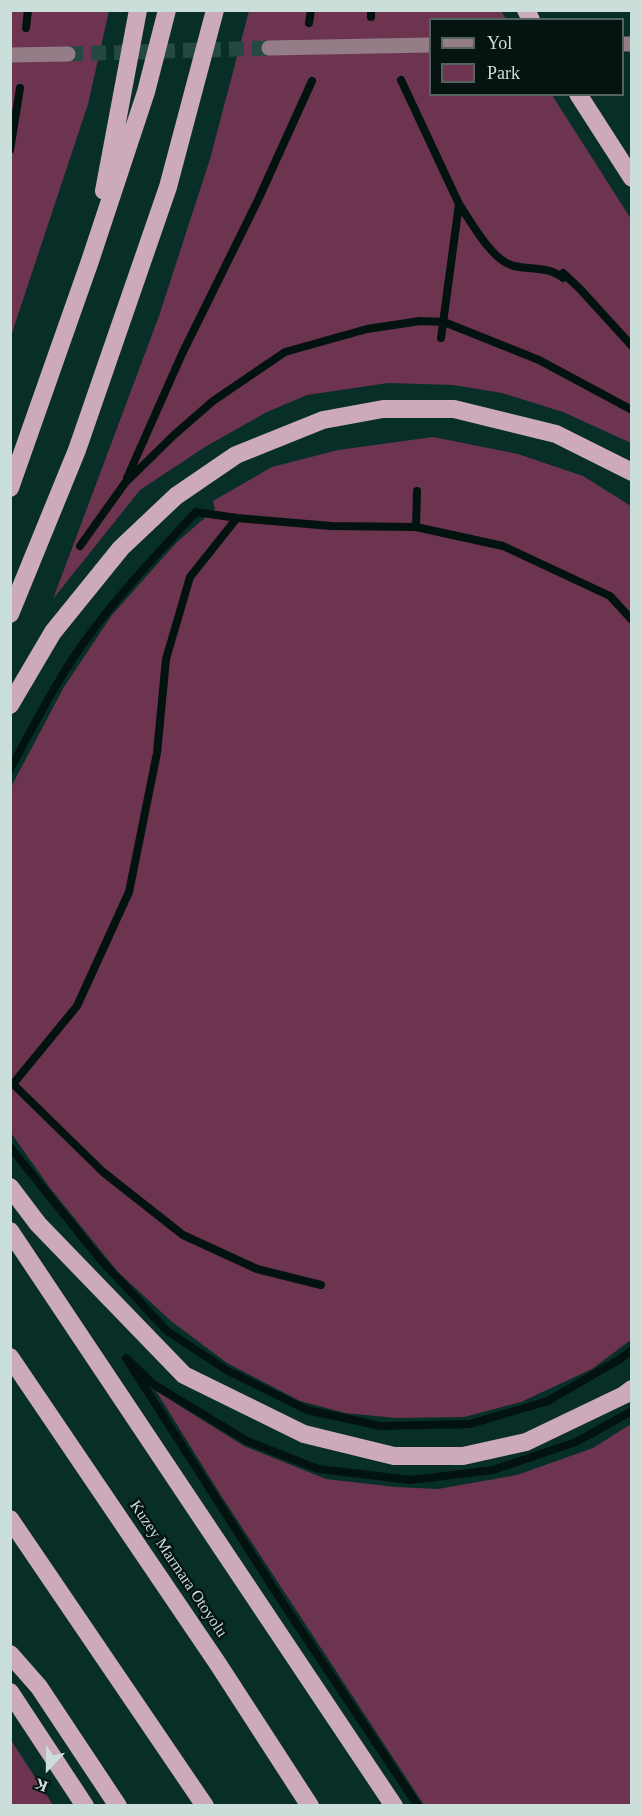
<!DOCTYPE html>
<style>
body{margin:0}
#map{position:relative;width:642px;height:1816px;overflow:hidden;background:#072f28;font-family:"Times New Roman",serif}
canvas{display:block}
.frame{position:absolute;inset:0;border:12px solid #cbdfda;pointer-events:none}
.legend{position:absolute;left:429px;top:18px;width:195px;height:78px;box-sizing:border-box;background:#051411;border:2px solid #546561;margin:0;padding:8px 10px;list-style:none;font-size:18px;color:#cbdfda}
.legend li{display:flex;align-items:center;gap:12px;height:30px}
.legend b{width:30px;border:2px solid #546561}
.north{position:absolute;left:18px;top:1738px;width:60px;height:60px;-webkit-text-stroke:4px #051411;paint-order:stroke;rotate:202deg;font-size:16px;font-weight:700;line-height:24px;text-align:center;color:#cbdfda}
.north::after{content:'';display:block;margin:auto;width:21px;height:27px;background:#cbdfda;clip-path:polygon(50% 0,100% 100%,50% 72%,0 100%)}
</style>
<div id="map">
<canvas width="642" height="1816"></canvas>
<div class="frame"></div>
<ul class="legend">
<li><b style="height:8px;background:#947d87"></b>Yol</li>
<li><b style="height:16px;background:#6c344f"></b>Park</li>
</ul>
<div class="north">K</div>
</div>
<script>
const ctx = document.querySelector('canvas').getContext('2d');
ctx.lineJoin = 'round';
function fill(path, color) { ctx.fillStyle = color; ctx.fill(path, 'evenodd'); }
function trace(path, color, width, dash) { ctx.strokeStyle = color; ctx.lineWidth = width; ctx.lineCap = dash ? 'butt' : 'round'; ctx.setLineDash(dash || []); ctx.stroke(path); }
function write(font, color, halo, rows, align = 'center') {
  ctx.font = font + ' "Times New Roman",serif'; ctx.lineWidth = 5; ctx.setLineDash([]); ctx.textBaseline = 'middle'; ctx.strokeStyle = halo; ctx.fillStyle = color; for (const [text, x, y, turn = 0] of rows) {
    ctx.save(); ctx.translate(x, y); ctx.rotate((+turn || 0) * Math.PI / 180); ctx.textAlign = isNaN(turn) ? turn : align; if (halo) ctx.strokeText(text, 0, 0); ctx.fillText(text, 0, 0); ctx.restore();
  }
}
fill(new Path2D(`
 M11,11H109L88,104L11,336Z
 M249,11H501L506,19L430,20V94L552,95L631,219V443L563,412L502,393L453,385L388,383L307,395L267,412L205,447L140,490L53,599L159,316L210,159Z
 M433,437L518,454L583,476L631,506L632,1339L592,1369L521,1402L464,1417L396,1418L345,1413L300,1401L227,1363L171,1321L118,1272L50,1188L11,1133V787L64,687L112,615L176,543L215,509L213,501L272,467L338,450Z
 M156,1391L244,1446L326,1479L396,1487L438,1489L517,1475L593,1448L631,1424V1805H424L220,1494Z
 M11,1740L53,1805H11Z`), '#6c344f');
trace(new Path2D(`
 M371,10V17
 M309,23L311,10
 M26,28L28,10
 M401,80L459,204L441,338
 M10,150L20,88
 M459,204C471,222 492,261 514,266C532,270 548,266 563,278
 M563,273L580,289L632,346
 M127,478L182,354L258,200L312,81
 M237,518L190,577L166,659L157,753L129,892L77,1006L13,1084L103,1172L183,1235L257,1269L321,1285
 M416,527L417,491
 M80,546L125,483L174,435L213,401L285,352L367,329L420,321L444,322L539,360L632,410
 M10,769C34,725 60,674 90,634C122,591 159,552 196,512L237,518L331,526L416,527L503,546L610,596L632,620
 M10,1147L100,1259L167,1331L228,1371L307,1410L381,1426L470,1424L548,1401L620,1359L632,1350
 M418,1806L288,1611L126,1358L153,1384L247,1441L318,1469L411,1480L493,1470L576,1442L632,1411`), '#02120f', 8);
trace(new Path2D(`
 M68,54L269,48`), '#244943', 15, [15, 8]);
trace(new Path2D(`
 M622,44H632
 M269,48L430,45
 M10,55L68,54`), '#947d87', 15);
trace(new Path2D(`
 M526,10L531,20
 M578,94L632,178
 M104,191L138,10
 M10,488L90,261L146,92L167,10
 M10,614L77,450L168,187L215,10
 M10,705L53,632L121,548L176,496L236,455L323,420L383,409H454L556,434L632,472
 M10,1187L38,1224L184,1375L304,1434L394,1456H463L526,1442L624,1395L632,1389
 M10,1231L394,1806
 M10,1357L218,1664L310,1806
 M10,1519L205,1806
 M10,1654L39,1687L118,1806
 M10,1692L85,1806`), '#cdaab9', 18);
write('16px', '#cbdfda', '#051411', [
 ["Kuzey Marmara Otoyolu",178,1569,56]
]);
</script>
